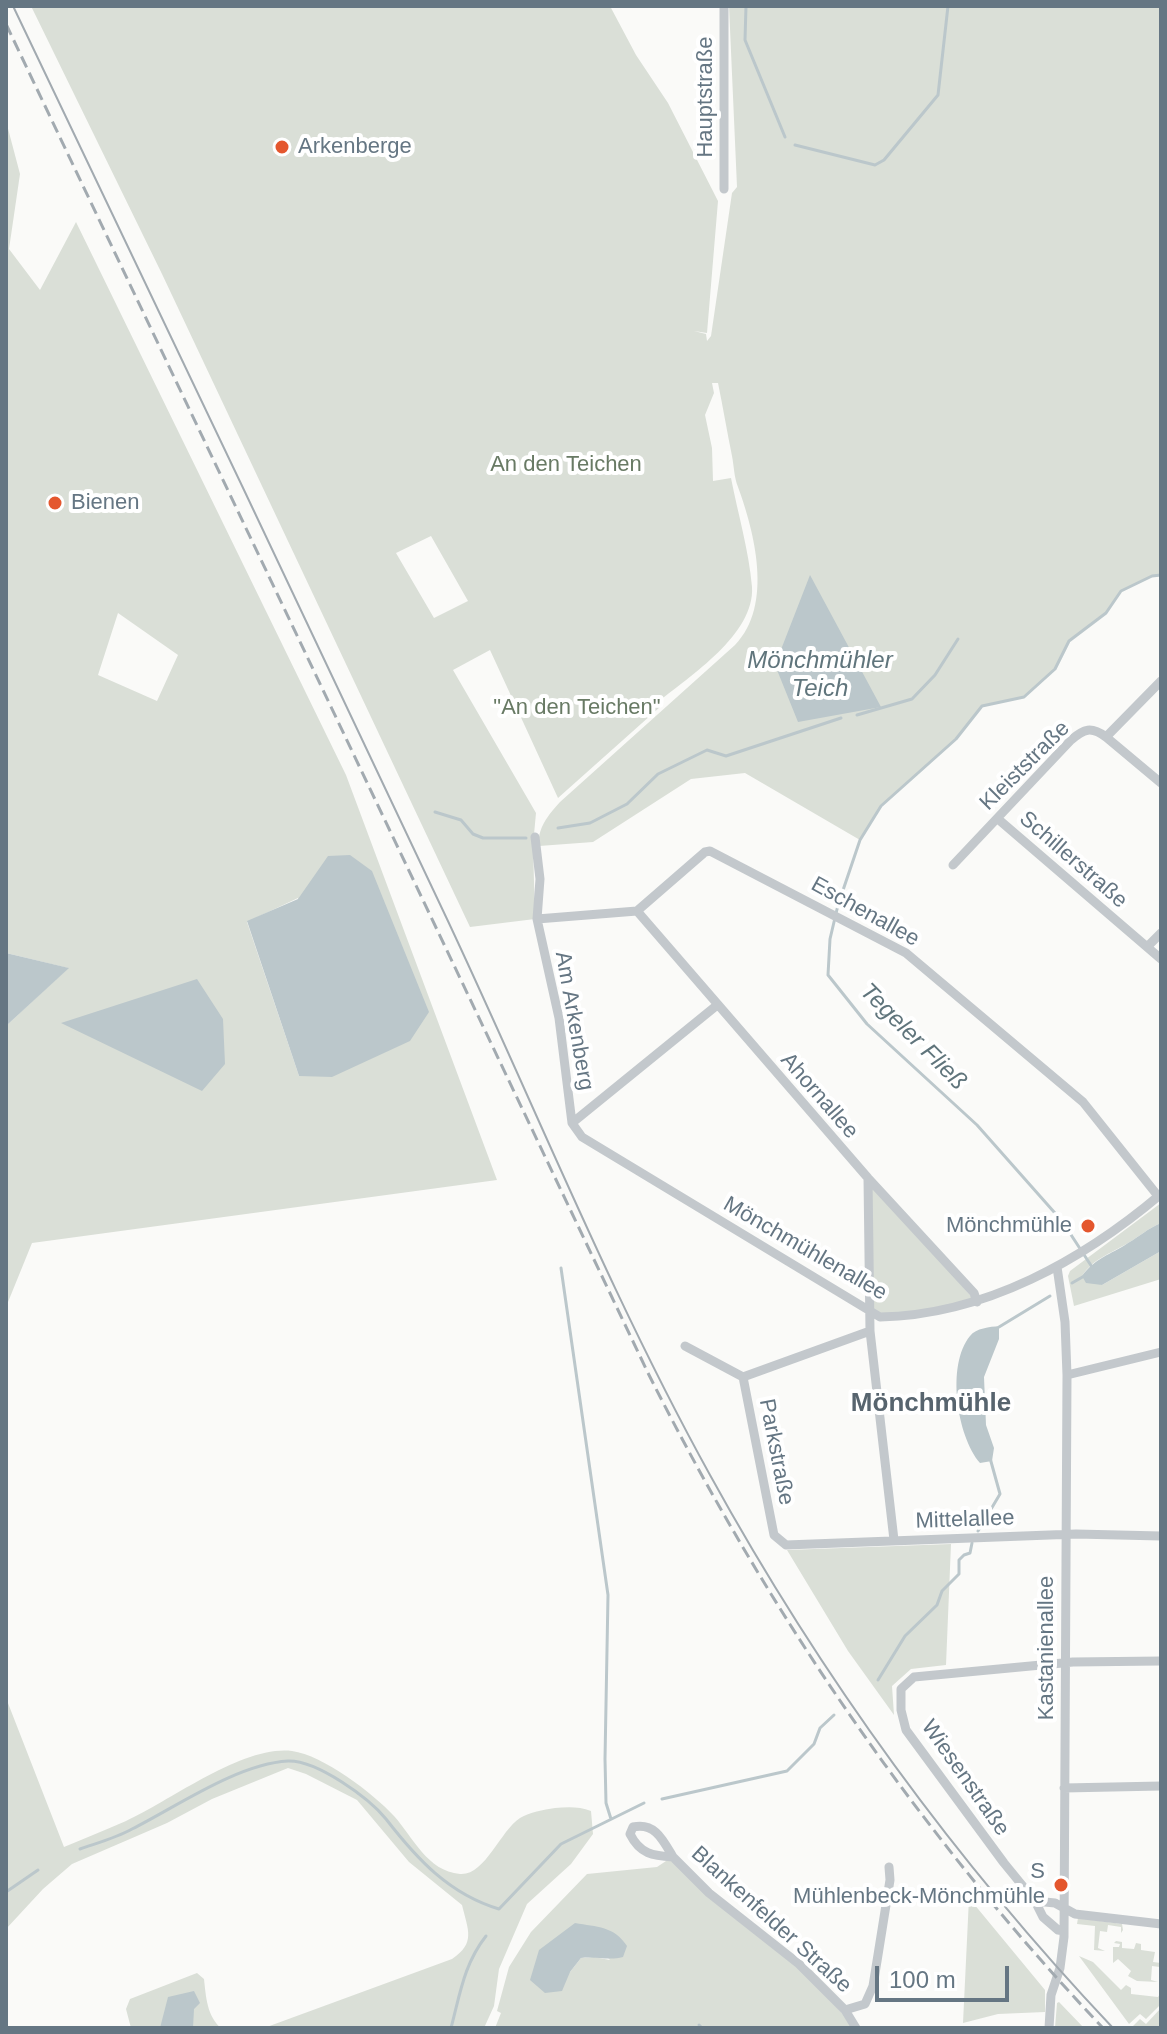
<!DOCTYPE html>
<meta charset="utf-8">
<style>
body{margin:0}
#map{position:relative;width:1167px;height:2034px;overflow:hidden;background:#fafaf8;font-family:Helvetica,sans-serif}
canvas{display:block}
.frame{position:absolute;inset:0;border:8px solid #657683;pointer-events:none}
.scale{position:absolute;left:875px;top:1966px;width:134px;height:36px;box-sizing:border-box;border:4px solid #657683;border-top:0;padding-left:10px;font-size:24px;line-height:28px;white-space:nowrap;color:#657683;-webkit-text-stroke:6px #fff;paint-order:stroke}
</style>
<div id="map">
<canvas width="1167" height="2034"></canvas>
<div class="frame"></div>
<div class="scale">100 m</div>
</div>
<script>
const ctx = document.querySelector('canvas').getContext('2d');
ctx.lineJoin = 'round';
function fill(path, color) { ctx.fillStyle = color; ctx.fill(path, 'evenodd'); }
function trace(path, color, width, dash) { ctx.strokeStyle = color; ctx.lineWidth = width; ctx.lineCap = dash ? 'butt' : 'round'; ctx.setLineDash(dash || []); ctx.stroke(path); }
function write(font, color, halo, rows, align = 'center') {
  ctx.font = font + ' Helvetica,sans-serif'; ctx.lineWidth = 8; ctx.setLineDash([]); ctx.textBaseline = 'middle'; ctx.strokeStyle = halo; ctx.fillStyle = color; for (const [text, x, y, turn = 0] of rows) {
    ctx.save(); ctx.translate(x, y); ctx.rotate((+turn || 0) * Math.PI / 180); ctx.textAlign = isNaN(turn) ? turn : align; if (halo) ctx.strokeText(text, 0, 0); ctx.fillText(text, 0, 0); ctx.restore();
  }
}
fill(new Path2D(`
 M31,6H610L636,55L668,103L718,201L707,333L694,331L706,334L707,341L711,336L732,193L737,187L729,6H1161V575L1151,576L1121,591L1106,613L1069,641L1055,669L1024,697L982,706L956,739L881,806L860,840L745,773L691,779L593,842L539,846C537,829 548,815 560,802L735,645C774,605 754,531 738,487C734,477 734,466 732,456C727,432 723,407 718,383H712L714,393L705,415L712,448L713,481L731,478C738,514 749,551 752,587C755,634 690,676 658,702L660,707L558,798L490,650L453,670L536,813L533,845L535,919L470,927L162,274ZM431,536L468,601L434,618L396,553Z
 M6,121L20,174L9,249L40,290L76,222L346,775L497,1180L32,1243L6,1307V1026L68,968L6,953ZM118,613L178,655L157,701L98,675ZM298,898L299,1076L247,922Z
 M869,1179L976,1302L880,1316L870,1309Z
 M1161,1203V1223C1147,1229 1140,1236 1128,1243C1110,1254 1094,1258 1082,1276L1102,1285L1161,1251V1279L1074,1306L1068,1276L1070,1271Z
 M951,1544L946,1665L911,1669L892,1686L894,1715L848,1651L787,1550Z
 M6,1698L64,1847C85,1838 106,1830 126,1821C170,1801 243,1745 292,1751C323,1755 374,1794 394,1816C413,1837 427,1871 460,1874C485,1876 500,1831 520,1818C530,1812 543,1810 555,1808C566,1807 579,1806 591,1811L593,1834L571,1864L527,1904L499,1969L494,2006L484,2028H264L452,1959C476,1943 468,1930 462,1905L409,1862L357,1800L306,1774L288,1768L212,1799L167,1823L72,1864L43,1889L6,1929Z
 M672,1857L798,1966L856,2028H495L501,2013L497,2011L509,1967L531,1932L587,1874L657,1867ZM575,1923L610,1960L594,1957L581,1958L570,1972Z
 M969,1898L1045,1990V2012L998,2014L963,2023Z
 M1078,1918L1122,1924L1123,1930L1121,1933V1927L1108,1925L1107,1932L1100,1931L1098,1948L1105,1951L1094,1950L1095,1926L1077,1924Z
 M1116,1941L1122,1942V1948L1134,1949L1136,1943L1141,1944V1950L1155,1952L1153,1962L1161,1963L1160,1967L1152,1966L1151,1980L1158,1982L1137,1981L1128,1976L1131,1971L1118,1959L1113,1963V1947H1119L1120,1944L1114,1943Z
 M1079,1956L1093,1962L1121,1990L1126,1985L1131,1988V1994L1158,1997L1161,1992L1160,2005L1146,2019L1140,2014L1129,2024Z
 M197,1973L204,1979C206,1997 207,2016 221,2028H131L126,2009L130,1999Z
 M1059,2002L1084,2028H1055L1057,2003Z
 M1161,2008V2028L1133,2026L1140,2019L1146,2024Z`), '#dadfd7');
fill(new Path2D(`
 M810,575L881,707L798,722L775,665Z
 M350,855L372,871L429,1012L410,1041L332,1077L299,1076L247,921L298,899L328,856Z
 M6,953L69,968L6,1026Z
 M197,979L223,1019L225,1064L202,1091L61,1023Z
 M1161,1223V1251L1102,1285L1086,1283L1082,1276C1095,1258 1110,1255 1128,1243C1140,1236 1147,1229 1161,1223Z
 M999,1326V1339L984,1377L986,1425L994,1448L992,1461L980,1463C957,1436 946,1365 970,1336C976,1328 990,1327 999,1326Z
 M575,1923C597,1927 614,1926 627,1946L623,1957C609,1961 596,1956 581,1958L570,1972L562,1991L545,1993L530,1980L539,1950Z
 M194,1991L200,2003L194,2009L193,2028H160L168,1997Z`), '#bbc7cb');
trace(new Path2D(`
 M746,6L745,40L785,137
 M795,145L875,165L884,160L938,95L948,6
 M857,715L912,699L935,675L958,639
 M435,812L461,820L473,834L483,838H526
 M558,828L590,823L627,804L658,774L707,750L726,756L841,718
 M1092,1267L1062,1221L977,1125L867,1024L828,975L830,939L838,905L860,840L881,806L956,739L982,706L1024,697L1055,669L1069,641L1106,613L1121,591L1152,576L1161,575
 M561,1268L608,1595L605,1759L606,1803L611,1819
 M1072,1283L1086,1275
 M999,1327L1050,1296
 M978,1531L1000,1494L990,1458
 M878,1680L905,1636L937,1605L942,1591L959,1574V1560L964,1555L970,1553L972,1543
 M662,1799L787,1771L814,1744L820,1728L834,1715
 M80,1849C97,1843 116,1838 132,1829C176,1807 237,1764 288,1761C317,1760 369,1798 386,1819C417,1859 449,1894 499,1909L561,1844L644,1803
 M6,1892L38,1870
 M699,2025L702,2028
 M451,2028C460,1994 464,1964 486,1936`), '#bbc7cb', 3);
trace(new Path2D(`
 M724,6V189
 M1106,737L1161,783
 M998,819L1161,959
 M535,837L540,879L537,919L559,1018L572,1123L582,1137L880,1317C985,1315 1083,1260 1161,1194
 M953,865L1071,740C1084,729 1091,726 1106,737L1161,681
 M637,911L868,1178L974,1293L977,1302
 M537,919L637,911L705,852L710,851L906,953L1083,1102L1158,1196
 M1147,947L1161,933
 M572,1123L716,1006
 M868,1178L870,1331L894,1540
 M685,1346L743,1377L870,1331
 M1067,1375L1161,1352
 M743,1377L774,1535L786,1545L1076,1534L1161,1536
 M1064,1788L1161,1786
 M673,1857C663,1840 655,1822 633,1827L630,1834C640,1854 653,1856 673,1857L709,1893L799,1964L845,2010L865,2004L873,1986L890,1880L889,1867
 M1035,1901L1055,1903L1075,1914L1161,1924
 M1064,1931L1058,1930L1043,1917L1035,1901L1004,1863L906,1730L901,1710V1689L914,1677L1073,1662L1161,1661
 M845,2010L856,2028
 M1049,2028L1051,1995L1060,1968L1064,1937L1067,1375L1065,1322L1057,1267`), '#c3c8cc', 9);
trace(new Path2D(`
 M13,6C158,310 304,614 447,919C534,1104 611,1296 710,1475C820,1675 956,1862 1113,2028`), '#a2aab0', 2);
trace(new Path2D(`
 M6,24L648,1373C768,1612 919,1834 1103,2028`), '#a2aab0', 3, [12, 6]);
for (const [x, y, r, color] of [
 [282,147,8,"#e4572e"],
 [55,503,8,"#e4572e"],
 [1088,1226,8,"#e4572e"],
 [1061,1885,8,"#e4572e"]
]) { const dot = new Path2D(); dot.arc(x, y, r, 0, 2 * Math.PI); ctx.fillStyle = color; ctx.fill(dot); trace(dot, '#fff', 3); }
write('22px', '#657683', '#fff', [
 ["Hauptstraße",706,97,-90],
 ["Kleiststraße",1025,766,-45],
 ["Schillerstraße",1073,860,41],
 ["Eschenallee",865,912,29],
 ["Am Arkenberg",574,1021,80],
 ["Ahornallee",819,1096,49],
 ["Mönchmühlenallee",805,1249,30],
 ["Parkstraße",776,1452,79],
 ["Mittelallee",965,1520,-2],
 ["Kastanienallee",1047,1648,-90],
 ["Wiesenstraße",965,1778,55],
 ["Blankenfelder Straße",771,1920,42]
]);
write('22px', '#657683', '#fff', [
 ["Arkenberge",298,147],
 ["Bienen",71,503],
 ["Mönchmühle",1072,1226,"right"],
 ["S",1045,1872,"right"],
 ["Mühlenbeck-Mönchmühle",1045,1897,"right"]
], 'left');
write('22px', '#687a64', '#fff', [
 ["An den Teichen",566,465],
 ["\"An den Teichen\"",577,708]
]);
write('italic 24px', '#60757c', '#fff', [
 ["Mönchmühler",820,661],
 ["Teich",820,689],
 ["Tegeler Fließ",913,1037,45]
]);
write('bold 26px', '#57646e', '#fff', [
 ["Mönchmühle",931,1404]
]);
</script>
